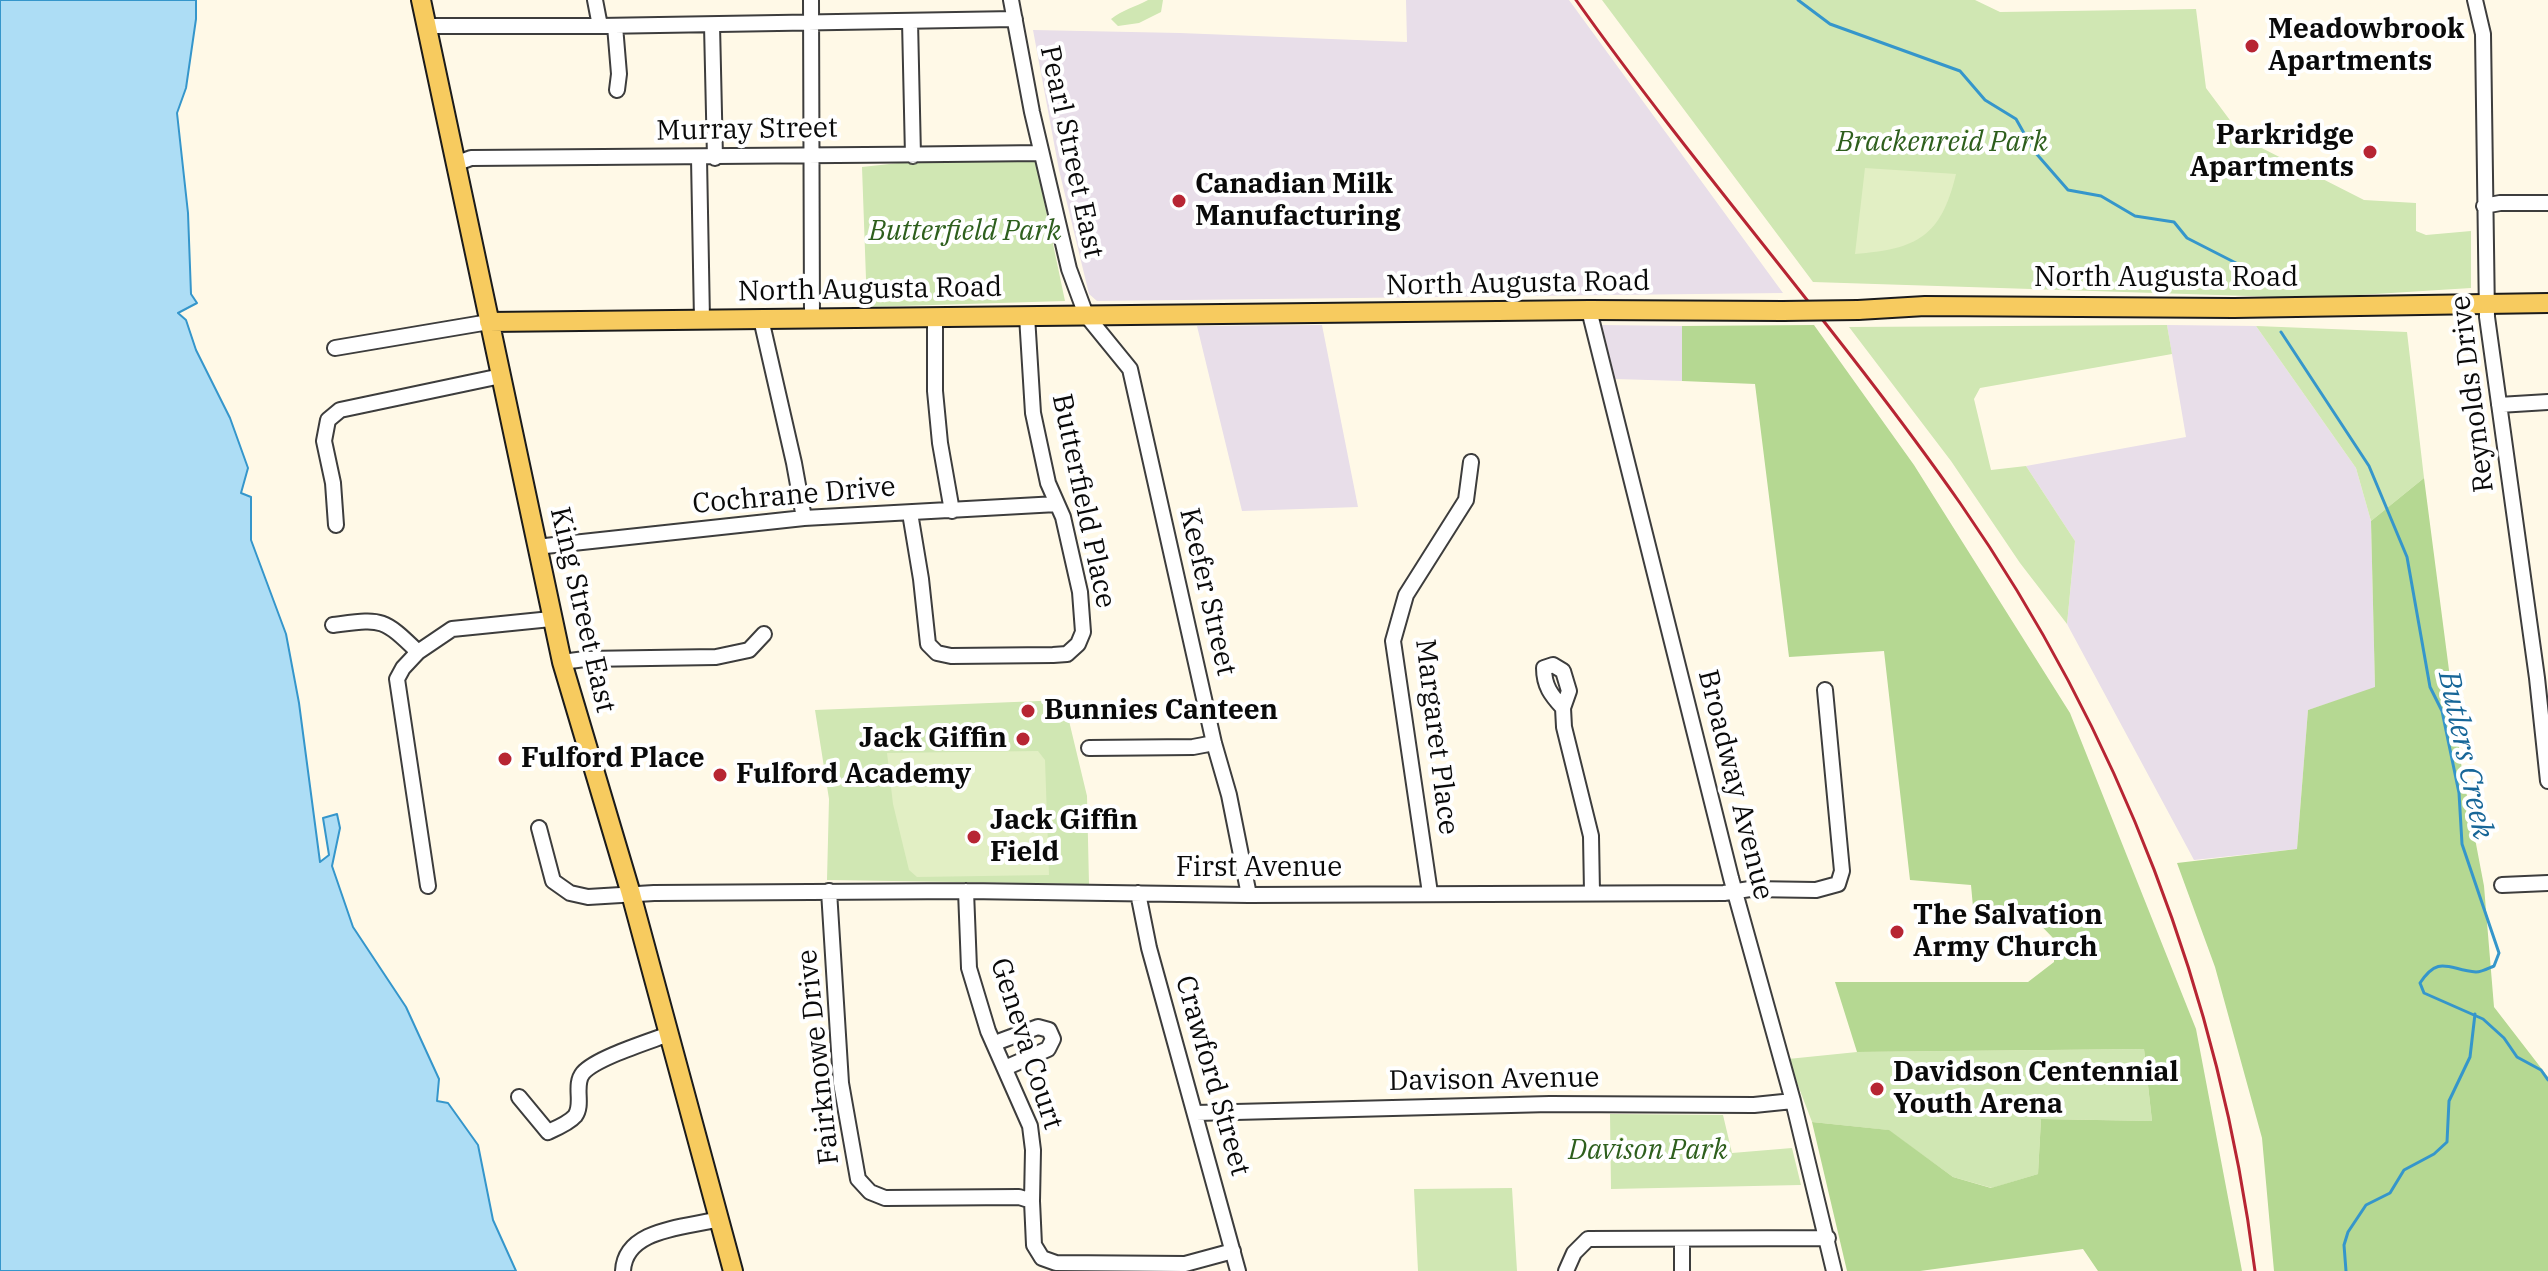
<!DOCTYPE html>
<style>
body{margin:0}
canvas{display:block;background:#fff9e7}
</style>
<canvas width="2548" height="1271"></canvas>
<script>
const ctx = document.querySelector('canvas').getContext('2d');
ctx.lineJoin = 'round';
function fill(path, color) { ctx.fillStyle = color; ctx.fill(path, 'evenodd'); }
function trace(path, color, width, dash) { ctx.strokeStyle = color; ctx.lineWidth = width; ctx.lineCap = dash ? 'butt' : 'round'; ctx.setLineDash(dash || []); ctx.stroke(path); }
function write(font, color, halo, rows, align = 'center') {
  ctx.font = font + ' "IBM Plex Serif",serif'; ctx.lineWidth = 8; ctx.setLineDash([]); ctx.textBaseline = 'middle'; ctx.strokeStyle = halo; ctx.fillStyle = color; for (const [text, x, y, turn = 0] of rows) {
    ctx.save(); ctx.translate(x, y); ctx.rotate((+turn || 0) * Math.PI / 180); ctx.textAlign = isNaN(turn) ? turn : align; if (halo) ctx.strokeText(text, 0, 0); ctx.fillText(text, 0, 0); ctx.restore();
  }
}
fill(new Path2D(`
 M1406,0H1569L1783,293L1097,301L1089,294L1059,170L1033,30L1180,33L1407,42Z
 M1322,325L1358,507L1242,511L1197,326Z
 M1602,325L1682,326V381L1615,379Z
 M2167,325L2256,326L2356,468L2371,521L2375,688L2308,710L2297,849L2194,860L2067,624L2075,541L2026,466L2186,437Z`), '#e8dee9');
fill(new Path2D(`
 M1148,0H1163L1161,12L1139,23L1118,26L1111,19C1122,10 1135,7 1148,0Z
 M1602,0H1975L2000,12L2196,9L2206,88L2244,139L2364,200L2416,203V231L2426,235L2471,231V288L2311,298L1813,282Z
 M1035,158L1065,301L867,307L862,167L917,161Z
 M2167,325L2172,354L1980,388L1974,399L1991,470L2026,466L2075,541L2067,624L2020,563L1951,461L1849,327Z
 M2256,326L2407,332L2424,478L2371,521L2356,468Z
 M1064,700L1087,796L1089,884L827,880L829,799L815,710Z
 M2144,1049L2152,1121L2041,1119L2038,1174L1992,1188L1953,1177L1888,1130L1812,1122L1788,1059L1857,1052Z
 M1610,1114L1723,1115L1732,1153L1792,1148L1801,1185L1611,1189Z
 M1512,1188L1517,1271H1418L1414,1189Z`), '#d0e7b3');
fill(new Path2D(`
 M1814,325L1914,465L2070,713L2196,1029L2242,1271H2098L2083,1249L1920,1271H1847L1812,1122L1889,1130L1953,1177L1991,1188L2038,1174L2041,1119L2152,1121L2144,1049L1857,1052L1835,982H2028L2054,962V939L2025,909L1973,907L1971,885L1910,880L1884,651L1789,657L1755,384L1682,381V326Z
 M2424,478L2462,770L2484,886L2494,1007L2548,1077V1271H2274L2262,1138L2215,967L2177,863L2297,849L2308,710L2375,687L2371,521Z`), '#b5d892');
fill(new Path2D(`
 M1865,168L1956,174C1941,237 1917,249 1855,254Z
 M1038,751L1045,760L1049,875L917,877L909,870L893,804L887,753Z`), '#e2efc4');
const water = new Path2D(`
 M0,0H196V19L186,88L177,113L188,213L191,294L197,303L178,313L186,320L196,350L230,418L248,468L241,493L251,497V540L286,634L299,703L320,862L329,855L323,818L337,814L340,828L332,866L353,927L406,1007L439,1079L437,1101L448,1103L478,1145L493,1220L516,1271H0Z`);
fill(water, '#adddf5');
trace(water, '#3596cb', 2);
trace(new Path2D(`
 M1798,0L1830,24L1960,71L1985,100L2016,119L2034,151L2068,190L2101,196L2135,216L2174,222L2187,238L2277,284
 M2281,332L2369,466L2407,557L2430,687L2442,711L2459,793L2462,844L2499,953L2494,966C2489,968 2482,972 2476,972C2449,970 2439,954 2420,983L2424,993L2483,1019L2504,1038L2517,1057L2541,1070L2548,1080
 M2346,1271L2344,1245L2348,1232L2366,1205L2390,1193L2404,1170L2434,1154L2447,1142L2449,1101L2470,1057L2475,1014`), '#3596cb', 3);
const minor = new Path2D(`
 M595,0L600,26
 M811,0L812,318
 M1011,0L1032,112L1069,269L1086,315L1130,369L1214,743L1229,795L1249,895
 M2475,0L2483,34L2487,317L2537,678L2548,781
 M910,21L913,156
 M712,25L715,158
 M427,26H600L1015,19
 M615,26L619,74L617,90
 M699,158L702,320
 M455,164L471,158C661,158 851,155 1041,153
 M2484,206L2500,203H2548
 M1589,310L1731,878L1793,1101L1834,1271
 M935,316V391L940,443L952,511
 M761,319L794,463L804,518
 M335,348L489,322
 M2499,405L2548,402
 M910,513L921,579L928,644L937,653L951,656L1053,655L1067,654L1078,644L1083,632L1080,592L1063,517L1048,483L1033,413L1027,316
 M336,525L333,483L324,441L328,420L340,410L501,376
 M536,547L804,518L1057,504
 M333,625C382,619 382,617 418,652
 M562,662L585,659L716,657L749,650L764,634
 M1563,708C1551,695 1544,686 1544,668L1553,665L1563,671L1569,691L1563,708L1564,727L1591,836L1592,892
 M1089,748L1193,747L1214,743
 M539,828L553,881L570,893L588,897L654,893L966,891L1249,895L1724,893L1750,889L1816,890L1838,884L1842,871L1825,690
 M2502,885L2548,883
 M428,886L397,679L403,668L418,652L452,629L551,619
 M829,891L841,1083L858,1179L870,1192L885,1198L1019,1197L1032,1201
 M966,891L969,968L988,1031L1030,1126L1033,1150L1032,1201L1034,1245L1042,1258L1056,1263L1185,1264L1233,1251
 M1138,893L1149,948L1238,1271
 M1430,893L1393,641L1406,595L1466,500L1471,462
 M995,1043L1038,1027L1049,1030L1053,1039L1048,1049L1005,1068
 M519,1097L548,1132C557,1128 569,1123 575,1116C584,1104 573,1085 583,1073C596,1058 648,1042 669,1034
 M1196,1113L1550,1104L1754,1105L1793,1101
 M1682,1239V1271
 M623,1271C625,1228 686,1228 719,1219
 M1566,1271L1574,1253L1588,1239L1828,1238`);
const major = new Path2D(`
 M421,0L562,662L631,894L733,1271
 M1858,310L1925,306L2234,308L2548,303
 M489,322L1589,310L1783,311`);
trace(minor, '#3d3d3d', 18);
trace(major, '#1b1b1b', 22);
trace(minor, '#fff', 14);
trace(major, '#f7cb5f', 18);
trace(new Path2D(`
 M1576,0C1698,172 1839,330 1960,503C2119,732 2220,995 2255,1271`), '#b72533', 3);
const majorBridge = new Path2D(`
 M1783,311L1858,310`);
trace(majorBridge, '#1b1b1b', 22, []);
trace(majorBridge, '#f7cb5f', 18);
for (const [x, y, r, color] of [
 [2252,46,8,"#b72533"],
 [2370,152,8,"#b72533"],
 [1179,201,8,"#b72533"],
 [1028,711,8,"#b72533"],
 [1023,739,8,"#b72533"],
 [505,759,8,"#b72533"],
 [720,775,8,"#b72533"],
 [974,837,8,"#b72533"],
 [1897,932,8,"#b72533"],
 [1877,1089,8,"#b72533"]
]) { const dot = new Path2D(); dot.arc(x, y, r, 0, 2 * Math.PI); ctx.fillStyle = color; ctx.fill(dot); trace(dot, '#fff', 3); }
write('bold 28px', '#0a0a0a', '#fff', [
 ["Meadowbrook",2268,30],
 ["Apartments",2268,62],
 ["Parkridge",2354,136,"right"],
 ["Apartments",2354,168,"right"],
 ["Canadian Milk",1195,185],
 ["Manufacturing",1195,217],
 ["Bunnies Canteen",1044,711],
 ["Jack Giffin",1007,739,"right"],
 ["Fulford Place",521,759],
 ["Fulford Academy",736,775],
 ["Jack Giffin",990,821],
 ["Field",990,853],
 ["The Salvation",1913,916],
 ["Army Church",1913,948],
 ["Davidson Centennial",1893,1073],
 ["Youth Arena",1893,1105]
], 'left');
write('28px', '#0a0a0a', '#fff', [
 ["Murray Street",747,130,-1],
 ["Pearl Street East",1071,152,78],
 ["North Augusta Road",2166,278],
 ["North Augusta Road",1518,284,-1],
 ["North Augusta Road",870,290,-1],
 ["Reynolds Drive",2473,394,-97],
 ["Cochrane Drive",794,496,-5],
 ["Butterfield Place",1083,501,78],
 ["Keefer Street",1207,592,77],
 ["King Street East",582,610,77],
 ["Margaret Place",1436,737,83],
 ["Broadway Avenue",1735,785,76],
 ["First Avenue",1259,868],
 ["Geneva Court",1026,1044,72],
 ["Fairknowe Drive",819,1057,-96],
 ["Crawford Street",1212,1076,74],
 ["Davison Avenue",1494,1080,-1]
]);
write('italic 28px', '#2e5f1d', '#fff', [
 ["Brackenreid Park",1942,143],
 ["Butterfield Park",965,232],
 ["Davison Park",1648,1151]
]);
write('italic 30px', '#176698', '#fff', [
 ["Butlers Creek",2465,755,78]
]);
</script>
